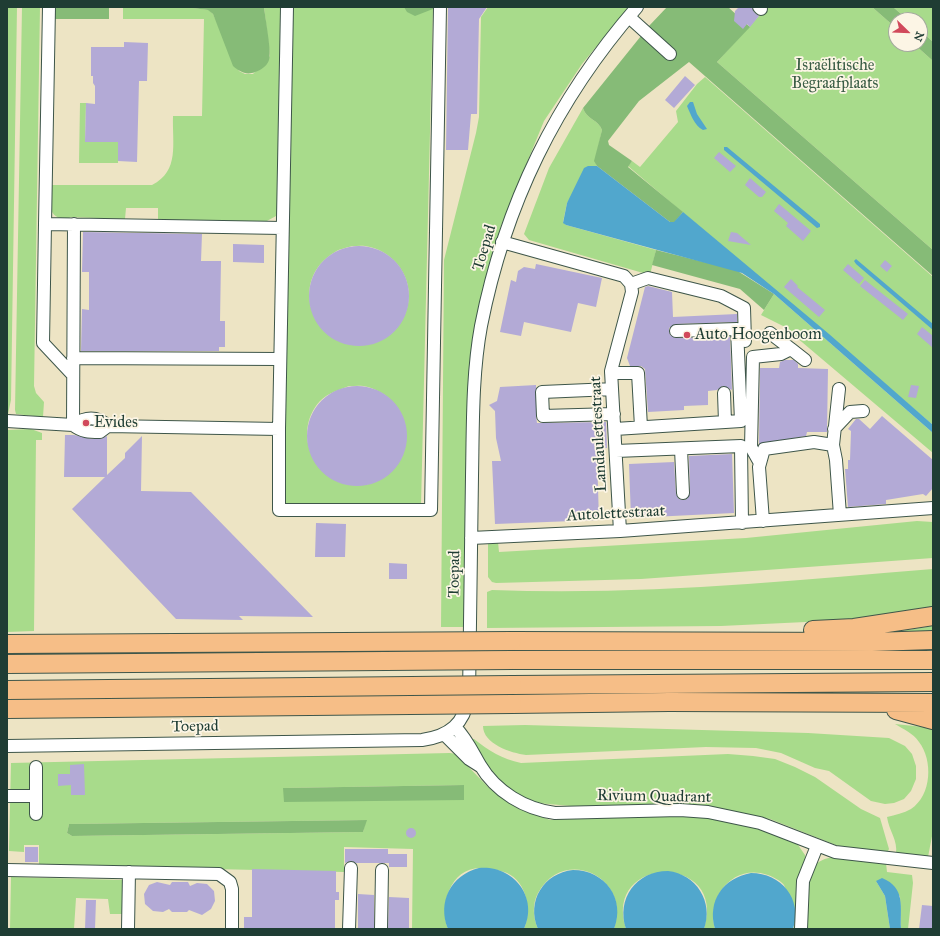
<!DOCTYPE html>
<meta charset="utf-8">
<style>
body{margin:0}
#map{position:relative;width:940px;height:936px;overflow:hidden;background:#ede4c4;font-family:"IM FELL Great Primer",serif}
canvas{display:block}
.frame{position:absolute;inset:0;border:8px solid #1f3d34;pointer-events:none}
.north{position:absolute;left:888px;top:12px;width:40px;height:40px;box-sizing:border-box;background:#fcf5e5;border:1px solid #a4ab9e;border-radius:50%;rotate:113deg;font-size:11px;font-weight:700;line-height:16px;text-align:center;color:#1f3d34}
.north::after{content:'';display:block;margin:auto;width:14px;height:18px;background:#d1495b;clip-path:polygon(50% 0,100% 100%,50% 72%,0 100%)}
</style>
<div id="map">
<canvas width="940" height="936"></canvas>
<div class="frame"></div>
<div class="north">N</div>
</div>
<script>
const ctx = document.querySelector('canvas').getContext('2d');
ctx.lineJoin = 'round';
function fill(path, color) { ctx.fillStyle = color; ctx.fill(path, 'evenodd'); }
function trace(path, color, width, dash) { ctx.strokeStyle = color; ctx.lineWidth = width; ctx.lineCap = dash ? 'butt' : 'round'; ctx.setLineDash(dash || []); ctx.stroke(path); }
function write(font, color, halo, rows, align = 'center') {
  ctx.font = font + ' "IM FELL Great Primer",serif'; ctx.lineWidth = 3.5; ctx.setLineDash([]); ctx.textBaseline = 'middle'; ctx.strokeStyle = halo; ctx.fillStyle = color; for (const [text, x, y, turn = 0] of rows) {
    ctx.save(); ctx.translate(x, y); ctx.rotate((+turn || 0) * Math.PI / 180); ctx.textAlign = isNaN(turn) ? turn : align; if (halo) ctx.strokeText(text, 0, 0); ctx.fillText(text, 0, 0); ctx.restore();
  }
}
fill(new Path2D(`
 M7,7H17L11,400L8,414Z
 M22,7H40L34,386L36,393L44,402L43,417L16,414L15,410Z
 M123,7H185L209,10L213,14L239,71L245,74H253L270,56L264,7H283L278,210L276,216L265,222L158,220V208H126L125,219L70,217L69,219C45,219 51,203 52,185H152C180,171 172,143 173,116H202L204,19H123Z
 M290,7H433L421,506L282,503ZM352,246C357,246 364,245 370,247C395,253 413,278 408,304C405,320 394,335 379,341C320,363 281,284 335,252C339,249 346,248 352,246ZM349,386C355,386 362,385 368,387C393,394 410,418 405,444C403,458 396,467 385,476C378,482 368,485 360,485C316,487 290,434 320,401C328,393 339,390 349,386Z
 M488,7H629L582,64L544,121L501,226L495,246L476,319L468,381L465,627H441L444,260L476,133L479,117L481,17Z
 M767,7H872L896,28V44H914L933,61V250L717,62Z
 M893,7H933V42L920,30V20H908Z
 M705,77L933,277V425L628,166L632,161L640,167L678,122L676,111L697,84Z
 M80,103H86L85,142L119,119L118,163H79Z
 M583,108C586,119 599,120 602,130L595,161L597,166H593L567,203L563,222L566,225L656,250L650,275L529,240L524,234L549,168Z
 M774,294L933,433V453L783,326L761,315Z
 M31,429L42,433V440H36L34,631L7,632V430Z
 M917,521L933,522V558L641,579L496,583L492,582L488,577V544L498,542L499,552L746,538Z
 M933,569V608L848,620L721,626L487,628V592L492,590C639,596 787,581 933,569Z
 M933,626V632L882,634Z
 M895,724L933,728V831L928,857L896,854C898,840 889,831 887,817C895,815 904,813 911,809C932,795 933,760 919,742C913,733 903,729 895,724Z
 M525,725L808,733L889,738L905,746L912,754L916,766V779L911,791L904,799L894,803L885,804L871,801L829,771L815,768L781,753L756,748L706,747L526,755C511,753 483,744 483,726Z
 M471,739H474C489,751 502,759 521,763L728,754L753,756L775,759L795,767L815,777L861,809L880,818L889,849L887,853L841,847L770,819L706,806L671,804L582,807L537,803L525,799L505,786L480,757Z
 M450,753L456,754L490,789L517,808L550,820L615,817H701L734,822L768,830L796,842L805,855L806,864L799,929H793L795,924C791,912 789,896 784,885C781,881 773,877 768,875C734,863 706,896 715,929H704C728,853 602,854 626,929H614C632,877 564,845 538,893C532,904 533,918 538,929H524C532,911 527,882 507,873C500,870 487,868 480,868C450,868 439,906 448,929H412L413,849L344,847V872L39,865V845H24V852L9,851L11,763ZM464,785V800L283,788ZM366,820L363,832L72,836L67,833L69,824Z
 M834,857L886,863L887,872L912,875L913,883L908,929H901L900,896L876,881L885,896L890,929H805C805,902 797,861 834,857Z
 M11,877L124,880L123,914H110L108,899L76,898L74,929H10Z`), '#a8db8b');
fill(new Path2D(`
 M49,7H109V19H49Z
 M185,7H264C265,17 272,53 269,60C267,66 261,70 255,72C246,76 239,71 233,66L213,14L208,10Z
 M404,7H438L415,16L407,12Z
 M667,7H728L750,27L717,62L933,250V276L689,62L639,101L608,141L609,145L632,161L628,167L683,212L674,223L670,222L597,166L594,161L602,130C599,120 586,119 583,108L649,26Z
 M872,7H893L908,20H896V28Z
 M920,30L933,42V61L914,44H920Z
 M656,250L736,270L774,294L764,310L740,289L652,265Z
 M464,785V800L284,802L283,788Z
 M367,820L363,832L72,836L67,833L69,824Z`), '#86bb77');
fill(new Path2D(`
 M690,102H693L697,114L707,129L703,130C694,125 691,115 687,106Z
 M724,147H727L820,224V227L817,228L724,150Z
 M588,166H597L670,222H674L683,212L829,334L933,425V433L774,294L742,273L566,225L563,223L567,203L584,168Z
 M856,259L933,324V330L856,264L854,261Z
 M479,868C513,865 539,897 524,929H448C437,902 451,875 479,868Z
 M573,870C605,870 626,899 614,929H538C526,901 544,873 573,870Z
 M668,871C696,874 714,902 704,929H626C616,899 636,871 668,871Z
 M751,873C781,873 803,899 793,929H715C707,901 723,878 751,873Z
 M882,878C906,888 900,906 901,929H890L885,896L876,881Z`), '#51a7cd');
fill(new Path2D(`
 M448,7H487L479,19L477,114H471L468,150H446Z
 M739,7H752L754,12L759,16L750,27L747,24L743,29L734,21L735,11Z
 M124,42L148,43L147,81H139L137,162L118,161V142H85L86,103L95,104V86L93,83V76H91V47H124Z
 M685,76L695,85L674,108L665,100Z
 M719,152L736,166L730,172L714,158Z
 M750,178L766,192L762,197H759L745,185Z
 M779,204L811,231L803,241L786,226L788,223L774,211Z
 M83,232L202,234L201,261H221L220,321H225V347H219V351H81L82,309L89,310V272H82Z
 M731,232L737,233L751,245L728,241Z
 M233,244L264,245V263L233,262Z
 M309 296a50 50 0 1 1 100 0a50 50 0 1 1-100 0Z
 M885,260L892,266L887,272L880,266Z
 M536,264L602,278L596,307L578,303L571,332L524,322L521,336L500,332L511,280L516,282L518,271L524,267L535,269Z
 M848,264L864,278L859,284L843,270Z
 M791,279L798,286L797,287L825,310L819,317L784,287Z
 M865,280L908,314L903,320L860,286Z
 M648,286L672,292L673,317L737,314V322L676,324L669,328L670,335L676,338L730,337L732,390L723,386L717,390L708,391V405L684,406V410L648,412L645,369L641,366H630L627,358L645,287Z
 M922,327L933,336V348L917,334Z
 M785,360H794L798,364V368L828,369L827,432H807L806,436L759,444L760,368H779L780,362Z
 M536,385V416L537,423L606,422L607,448H600L601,456H597L599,520L495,524L492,461H501L496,438L495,411L489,405L497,401L500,387Z
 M911,385L919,386L916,398L908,397Z
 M307 436a50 50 0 1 1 100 0a50 50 0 1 1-100 0Z
 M882,416L933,460V488L926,496L923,494L886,500V504L848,507L845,469H848V460H850L851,431L848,429L856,419H859L870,429Z
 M65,435H74L92,439H100L107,436V475L125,458V453L142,436L141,491L191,492L313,617L239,616L243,620L176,619L72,509L105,477H64Z
 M732,454L734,513L631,518L629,464L674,462L676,494L679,499L684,500L687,499L690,493L689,456Z
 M316,523L346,524L345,557H315Z
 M389,563L407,564V579H389Z
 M84,764L85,795H71V785L58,786V774H70V765Z
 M406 833a5 5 0 1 1 10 0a5 5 0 1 1-10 0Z
 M25,847H38V862H25Z
 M345,849H388V854H407V867H389V863H356L351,861L345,863Z
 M252,869L336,871V892H339V900H335V929H244V917H252Z
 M157,882L170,885L172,882H188L190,886L197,883L207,884L214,891L215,901L211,909L202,915L189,910L187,912H172L169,909L163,912L153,911L145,904L144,894L149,885Z
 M358,894L374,895V928H358Z
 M389,897L409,898V929H388Z
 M86,900H96L95,929H85Z
 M922,905L933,906V929H919Z`), '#b3aad6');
const minor = new Path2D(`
 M49,7L45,224L282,228
 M287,7L279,429V510H431L440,7
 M759,7L761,9
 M629,17L670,54
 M45,224L43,343L73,375
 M502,242L624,276L631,284L632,292L611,371L620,531
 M631,284L648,278L721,296L744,308L745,341
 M770,333L791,349
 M73,358L280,359
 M611,373H638L641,427
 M612,389L542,392L543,416L614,414
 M724,393L725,422
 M7,421L73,425C82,432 89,432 100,432L108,426
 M73,425C85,417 96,415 108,426L279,429
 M73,425L74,224
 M615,429L741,421L737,329L676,331
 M834,429L850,412L863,411
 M833,445L839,389
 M681,449L683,493
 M616,451L741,446L742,523
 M760,463L751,447L753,357L781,354L791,349L805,360
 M763,521L759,467L764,449L814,442L833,445L836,460L840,515
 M471,538L620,531L933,508
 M455,727C466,738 472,751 480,765C496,792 525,809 555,813L680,810L708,812L760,823L835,852L933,863
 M444,734L469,759L480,766
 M7,746L422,740C450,736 464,724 469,696C470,623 471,549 472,476C473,426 472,375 481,326C505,204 556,100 637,7
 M36,767V814
 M7,796H36
 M7,870L219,874L230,882L232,889V929
 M128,929L129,872
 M349,929L351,868
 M381,929L382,870
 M801,929L803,881L817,846`);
const highway = new Path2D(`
 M813,630L854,628L933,616
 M512,641L872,642L933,640
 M512,660H933
 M512,685L933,682
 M512,704L669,702L933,703
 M896,710L933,720`);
trace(minor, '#3e564a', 14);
trace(highway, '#3e564a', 20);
trace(minor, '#fff', 12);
trace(highway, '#f6be87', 18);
const highwayBridge = new Path2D(`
 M7,644L512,641
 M7,664L512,660
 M7,690L512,685
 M7,709L512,704`);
trace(highwayBridge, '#3e564a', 20, []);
trace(highwayBridge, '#f6be87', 18);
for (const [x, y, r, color] of [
 [687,335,4,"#d1495b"],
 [86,423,4,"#d1495b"]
]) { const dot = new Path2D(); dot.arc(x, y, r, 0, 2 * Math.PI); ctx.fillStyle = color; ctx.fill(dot); trace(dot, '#fcf5e5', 1.5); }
write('16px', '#3a5d45', '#fcf5e5', [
 ["Israëlitische",835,66],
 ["Begraafplaats",835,84]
]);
write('16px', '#1f3d34', '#fcf5e5', [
 ["Toepad",485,248,-73],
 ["Landaulettestraat",599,434,-93],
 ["Autolettestraat",616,514,-3],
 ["Toepad",455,574,-89],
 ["Toepad",195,727,-1],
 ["Rivium Quadrant",654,797,1]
]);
write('16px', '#1f3d34', '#fcf5e5', [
 ["Auto Hoogenboom",695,335],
 ["Evides",94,423]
], 'left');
</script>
